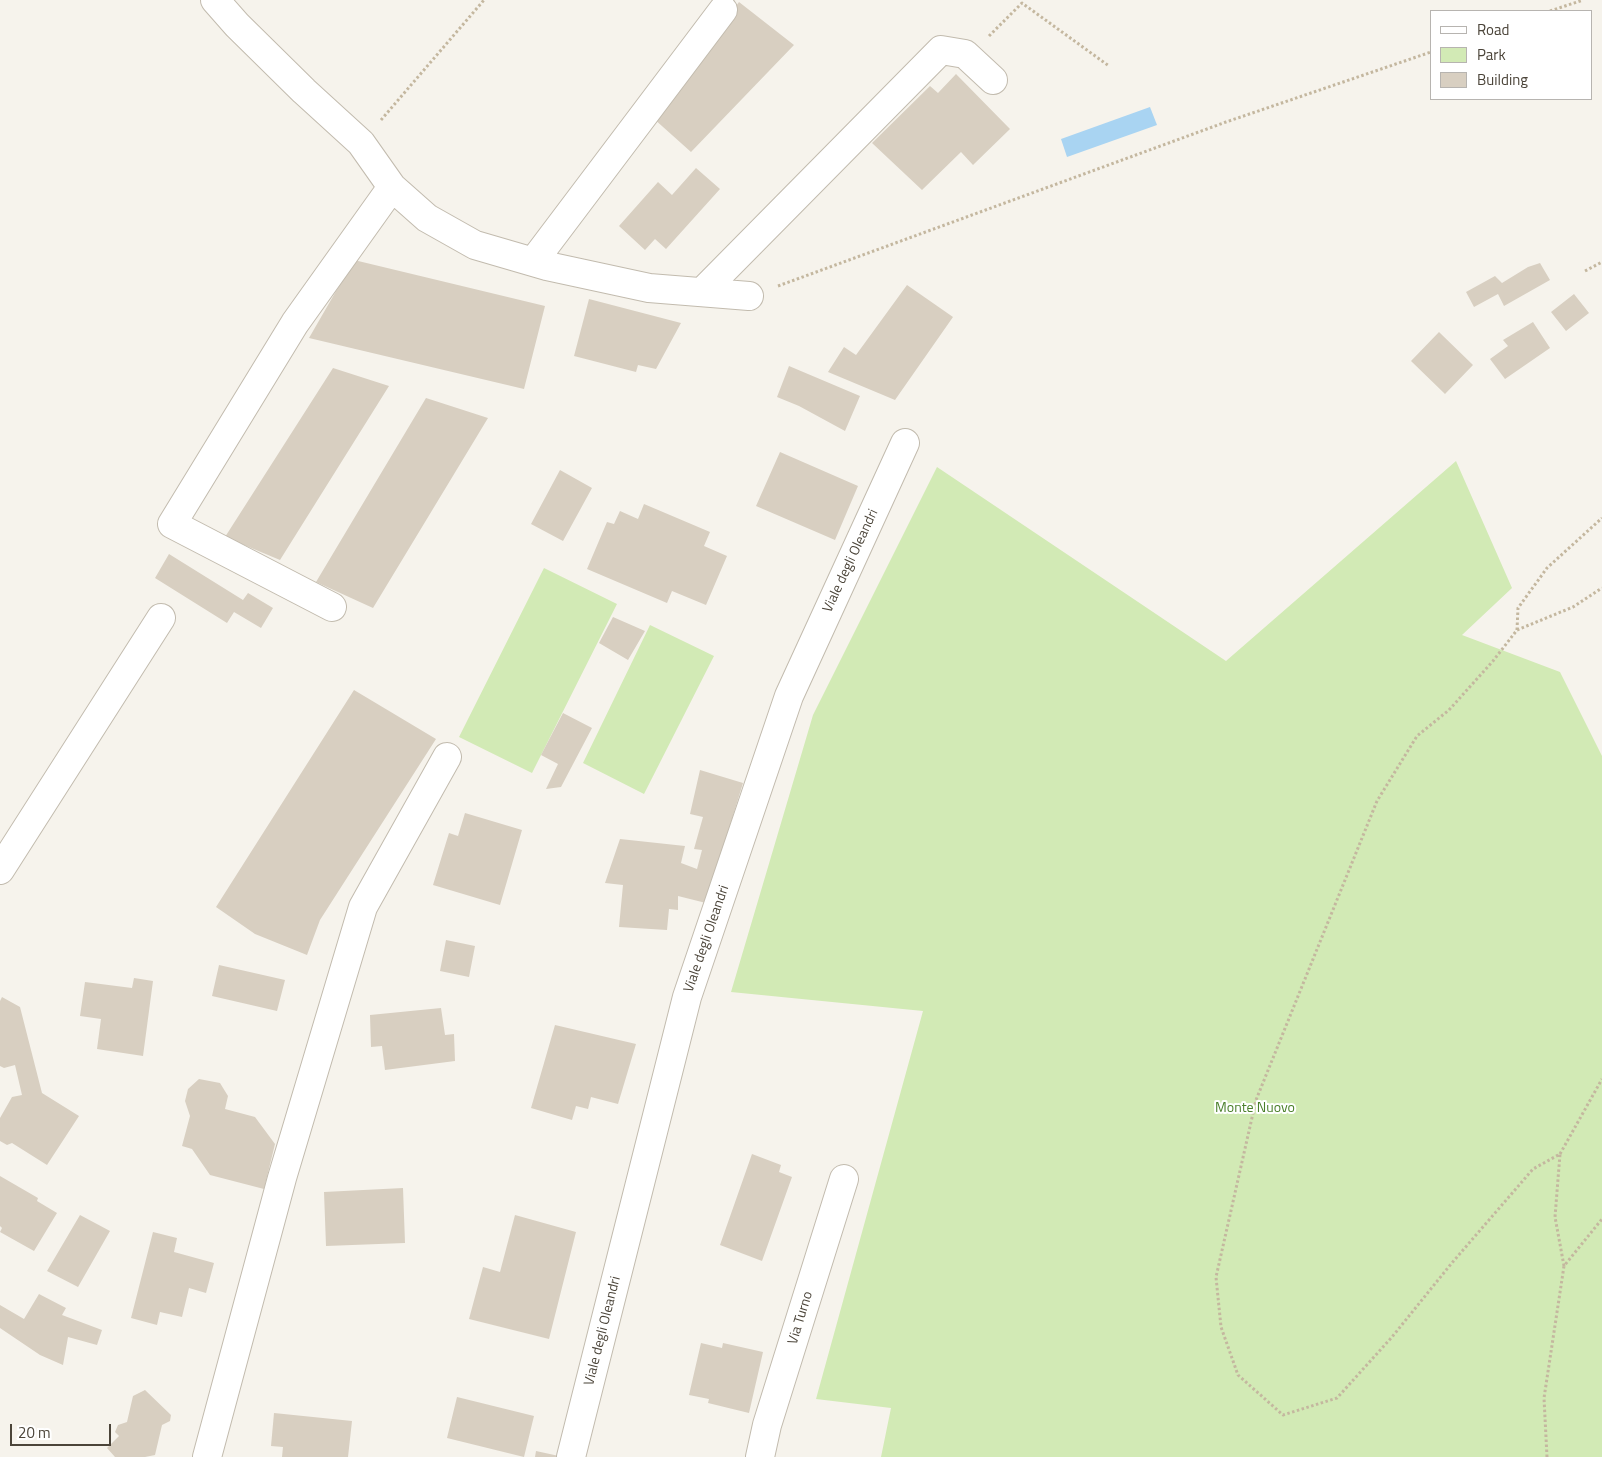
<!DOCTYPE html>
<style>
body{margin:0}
#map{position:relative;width:1602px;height:1457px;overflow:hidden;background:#f6f3ec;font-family:"Titillium Web",sans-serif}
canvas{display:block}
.legend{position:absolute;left:1430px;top:10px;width:162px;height:90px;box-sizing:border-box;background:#fff;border:1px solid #b7b4b0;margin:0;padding:6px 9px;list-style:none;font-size:15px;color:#4b4439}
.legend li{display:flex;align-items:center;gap:10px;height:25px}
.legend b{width:25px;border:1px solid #b7b4b0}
.scale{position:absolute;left:10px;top:1424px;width:101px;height:22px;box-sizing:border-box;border:2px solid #4b4439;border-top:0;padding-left:6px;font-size:15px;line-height:18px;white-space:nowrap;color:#4b4439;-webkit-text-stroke:4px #fff;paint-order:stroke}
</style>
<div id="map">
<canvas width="1602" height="1457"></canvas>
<ul class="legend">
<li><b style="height:6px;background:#fff"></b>Road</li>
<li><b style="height:14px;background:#d2eab5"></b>Park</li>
<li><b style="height:14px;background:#d8cfc1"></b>Building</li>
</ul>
<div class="scale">20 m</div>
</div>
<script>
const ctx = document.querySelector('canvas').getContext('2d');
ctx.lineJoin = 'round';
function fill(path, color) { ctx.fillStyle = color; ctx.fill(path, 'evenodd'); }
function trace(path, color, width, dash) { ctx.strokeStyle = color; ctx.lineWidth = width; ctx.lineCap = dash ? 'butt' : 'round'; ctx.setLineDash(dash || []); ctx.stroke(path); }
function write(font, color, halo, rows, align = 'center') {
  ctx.font = font + ' "Titillium Web",sans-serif'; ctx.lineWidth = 4; ctx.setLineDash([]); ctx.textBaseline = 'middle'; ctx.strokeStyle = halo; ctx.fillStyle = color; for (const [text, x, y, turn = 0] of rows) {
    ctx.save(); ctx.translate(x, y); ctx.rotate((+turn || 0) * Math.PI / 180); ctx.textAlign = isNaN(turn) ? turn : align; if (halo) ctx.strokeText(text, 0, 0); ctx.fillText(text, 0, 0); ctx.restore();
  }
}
fill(new Path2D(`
 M1456,461L1512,588L1462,635L1560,672L1602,756V1457H881L891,1408L816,1399L923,1011L731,992L813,715L937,467L1226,661Z
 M544,568L617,604L532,773L459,737Z
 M650,625L714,656L644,794L583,763Z`), '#d2eab5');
fill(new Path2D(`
 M1150,107L1157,125L1067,157L1061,139Z`), '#a9d4f2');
fill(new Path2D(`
 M739,2L794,45L691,152L653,118Z
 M956,74L1010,129L973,165L961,152L922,190L872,143L930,86L938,93Z
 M696,168L720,189L666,249L655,239L645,250L619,226L658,182L672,195Z
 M354,260L545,306L524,389L309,338Z
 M1540,263L1550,280L1504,306L1498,294L1474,307L1466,292L1495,276L1502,283L1528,267Z
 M907,285L953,317L895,400L828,372L844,347L856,355Z
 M1574,294L1589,313L1566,331L1551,312Z
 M589,299L681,323L656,369L638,365L636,372L574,356Z
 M1533,322L1550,348L1505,379L1490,359L1508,346L1503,340Z
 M1439,332L1473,365L1445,394L1411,361Z
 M789,366L860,396L845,431L799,406L777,397Z
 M333,368L389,386L280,560L225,537Z
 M426,398L488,418L373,608L316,582Z
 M780,452L858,486L835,540L756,506Z
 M560,470L592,488L563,541L531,524Z
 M644,504L710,532L704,546L727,556L706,605L672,591L667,603L587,569L607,522L614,524L620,511L638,519Z
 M169,554L243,600L248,593L273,608L261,628L234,612L227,623L155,578Z
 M613,617L645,631L628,660L599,643Z
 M354,690L436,739L320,920L307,955L255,934L216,907Z
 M563,713L592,728L561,787L546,789L558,764L541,755Z
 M700,770L743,783L706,903L678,896V910L669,909L667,930L619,927L623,885L605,883L620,839L685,846L681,863L697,869L702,850L694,849L703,817L690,814Z
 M465,813L522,830L500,905L433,885L449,833L458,836Z
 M446,940L475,946L469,977L440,971Z
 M219,965L285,980L277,1011L212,996Z
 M134,978L153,981L143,1056L97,1049L101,1019L80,1016L85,982L132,988Z
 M2,997L20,1007L42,1093L79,1116L47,1165L12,1143L7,1145L0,1141V1118L12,1097L22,1095L15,1065L4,1068L0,1066V1001Z
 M441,1008L445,1035L454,1034L455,1061L385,1070L382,1046L371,1047L370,1015Z
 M555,1025L636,1044L618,1104L591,1097L588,1109L576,1106L572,1120L531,1108Z
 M199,1079L220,1083L228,1096L225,1109L255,1117L275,1144L264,1189L210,1175L192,1149L182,1146L190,1116L185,1101L188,1089Z
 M752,1154L781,1165L779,1172L792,1177L762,1261L720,1245Z
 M0,1176L38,1198L37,1201L57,1213L34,1251L0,1232L2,1228L0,1226Z
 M403,1188L405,1243L326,1246L324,1192Z
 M80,1215L110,1231L78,1287L47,1271Z
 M515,1215L576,1232L549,1339L469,1319L483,1267L500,1272Z
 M153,1232L177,1238L174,1252L214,1263L206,1293L189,1288L182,1317L160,1312L157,1325L131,1318Z
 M39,1294L66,1308L62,1315L102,1330L97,1345L68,1337L63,1365L40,1355L0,1328V1305L24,1319Z
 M701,1343L722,1348L723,1343L763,1352L749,1413L708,1403L709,1399L689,1395Z
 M145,1390L171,1415L170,1421L162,1425L155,1455L145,1457H115L107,1448L119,1436L115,1432L118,1425L127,1422L133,1396Z
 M457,1397L534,1416L524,1457L447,1438Z
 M274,1413L352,1421L348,1457H282L283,1447L271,1446Z
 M536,1451L559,1456V1457H535Z`), '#d8cfc1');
const minor = new Path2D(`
 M215,0L237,25L304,91L361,143L392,187L427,218L475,245L547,266L649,288L749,296
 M533,262L723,10
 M702,292L941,50L965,54L993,80
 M332,607L172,524L295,323L392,187
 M0,870L161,618
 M207,1457L282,1178L363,907L447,757
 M571,1457L687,997L789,696L905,443
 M760,1457L767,1425L844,1179`);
trace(minor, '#c2bbae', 30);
trace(new Path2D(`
 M1550,11L1583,0
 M989,36L1022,3L1109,66
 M381,120L484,0
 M1585,271L1602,262
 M778,286L1226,122L1431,52
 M1517,630L1573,607L1602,588
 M1560,1154L1602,1079
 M1564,1266L1555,1217L1560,1154L1533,1169L1451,1264L1392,1337L1337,1398L1283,1415L1238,1375L1221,1327L1216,1277L1256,1100L1377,801L1417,736L1449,710L1493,661L1517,630L1518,608L1547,568L1602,518
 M1547,1457L1544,1398L1564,1266L1602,1219`), '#c4b79f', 3, [2.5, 2.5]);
trace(minor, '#fff', 28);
write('14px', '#4b4439', '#fff', [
 ["Viale degli Oleandri",851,561,-65],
 ["Viale degli Oleandri",707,939,-71],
 ["Via Turno",801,1318,-73],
 ["Viale degli Oleandri",603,1331,-76]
]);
write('14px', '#4a7f2a', '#fff', [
 ["Monte Nuovo",1255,1109]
]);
</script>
